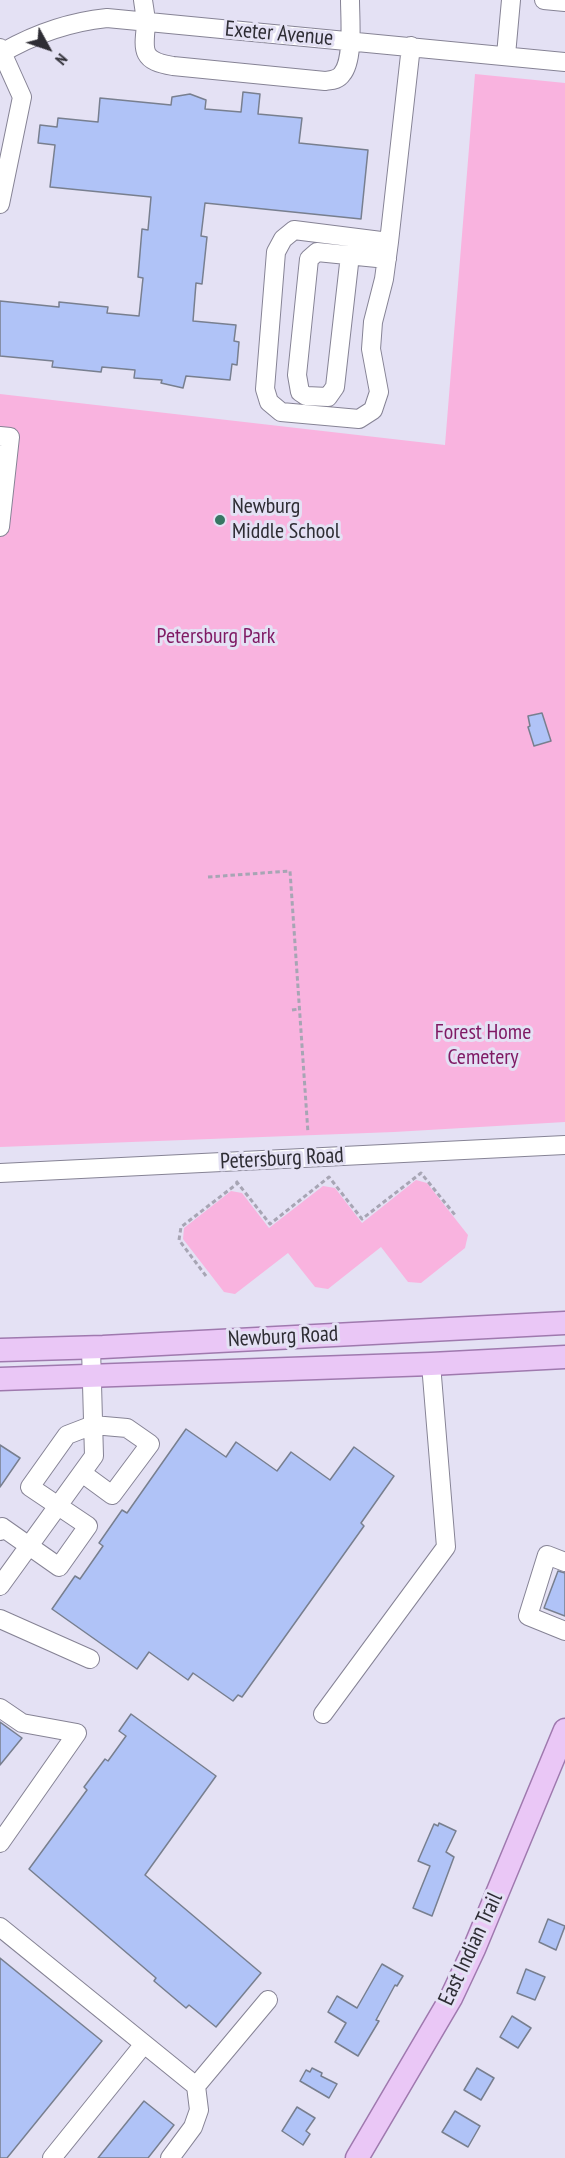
<!DOCTYPE html>
<style>
body{margin:0}
#map{position:relative;width:565px;height:2158px;overflow:hidden;background:#e4e1f4;font-family:"PT Sans Narrow",sans-serif}
canvas{display:block}
.north{position:absolute;left:18px;top:18px;width:60px;height:60px;-webkit-text-stroke:4px #e4e1f4;paint-order:stroke;rotate:130deg;font-size:16px;font-weight:700;line-height:24px;text-align:center;color:#2e2d34}
.north::after{content:'';display:block;margin:auto;width:21px;height:27px;background:#2e2d34;clip-path:polygon(50% 0,100% 100%,50% 72%,0 100%)}
</style>
<div id="map">
<canvas width="565" height="2158"></canvas>
<div class="north">N</div>
</div>
<script>
const ctx = document.querySelector('canvas').getContext('2d');
ctx.lineJoin = 'round';
function fill(path, color) { ctx.fillStyle = color; ctx.fill(path, 'evenodd'); }
function trace(path, color, width, dash) { ctx.strokeStyle = color; ctx.lineWidth = width; ctx.lineCap = dash ? 'butt' : 'round'; ctx.setLineDash(dash || []); ctx.stroke(path); }
function write(font, color, halo, rows, align = 'center') {
  ctx.font = font + ' "PT Sans Narrow",sans-serif'; ctx.lineWidth = 6; ctx.setLineDash([]); ctx.textBaseline = 'middle'; ctx.strokeStyle = halo; ctx.fillStyle = color; for (const [text, x, y, turn = 0] of rows) {
    ctx.save(); ctx.translate(x, y); ctx.rotate((+turn || 0) * Math.PI / 180); ctx.textAlign = isNaN(turn) ? turn : align; if (halo) ctx.strokeText(text, 0, 0); ctx.fillText(text, 0, 0); ctx.restore();
  }
}
fill(new Path2D(`
 M475,74L565,83V1122L394,1132L0,1147V394L445,445Z
 M416,1180L427,1183L468,1235L465,1248L421,1283L408,1282L381,1247L328,1289L315,1287L288,1253L235,1294L224,1292L183,1239L184,1228L231,1191L242,1193L269,1228L323,1186L335,1188L362,1223Z`), '#f9b3df');
const building = new Path2D(`
 M243,92L260,94L258,114L302,118L299,143L368,150L361,219L205,203L201,236L207,237L202,284L196,283L193,321L236,325L234,341L239,342L237,365L232,364L230,380L186,376L183,388L161,383L162,380L134,378L135,370L102,367L101,372L52,367L53,361L0,356V301L59,307V302L108,307L107,313L139,316L143,278L138,277L142,229L148,230L151,197L50,187L55,145L38,143L40,125L57,127L58,118L98,122L100,98L171,105L172,97L190,94L206,100L205,109L241,112Z
 M542,713L551,741L534,746L528,727L530,726L528,716Z
 M186,1429L226,1457L236,1442L277,1471L291,1452L330,1480L354,1447L394,1476L361,1523L364,1526L242,1697L238,1695L233,1701L193,1673L188,1680L149,1652L137,1669L52,1609L75,1576L80,1579L103,1546L99,1543L122,1510L127,1513Z
 M0,1445L20,1458L0,1487Z
 M558,1571L565,1573V1616L544,1608Z
 M131,1714L216,1776L145,1875L261,1973L216,2027L189,2005L186,2008L154,1981L156,1978L29,1869L87,1790L84,1787L105,1759L108,1761L126,1736L119,1731Z
 M0,1722L22,1738L0,1765Z
 M439,1823L456,1831L446,1852L454,1857L432,1916L413,1908L430,1866L418,1861L434,1824L438,1826Z
 M548,1919L565,1926L556,1950L539,1942Z
 M0,1958L102,2041L7,2158H0Z
 M382,1964L403,1976L397,1986L395,1985L376,2020L379,2021L358,2056L335,2042L346,2023L328,2012L337,1996L357,2008Z
 M526,1969L545,1977L535,2000L517,1993Z
 M512,2016L531,2028L518,2048L500,2037Z
 M312,2068L322,2073L321,2076L337,2084L329,2098L300,2081L306,2070L310,2072Z
 M477,2068L494,2078L481,2100L464,2090Z
 M144,2101L174,2125L148,2158H98Z
 M297,2107L315,2118L306,2131L310,2134L303,2145L282,2131Z
 M455,2111L480,2126L468,2147L442,2132Z`);
fill(building, '#b0c3f7');
trace(building, '#787f8f', 1.5);
const minor = new Path2D(`
 M143,0C144,8 146,17 146,25C143,52 142,61 173,66L325,81C332,80 338,80 342,74C354,60 350,18 350,0
 M544,0L565,2
 M0,48L22,97L0,204
 M0,54C34,34 68,22 107,18L565,62
 M506,55L511,0
 M389,242L384,279L373,322L371,349L379,392L373,410L359,419L281,412L269,402L265,389L276,252L283,239L294,230L389,242L411,46
 M350,255L335,387L328,397L306,396L300,392L297,375L309,259L317,252L387,259
 M0,436L10,437L0,527
 M0,1173L565,1145
 M0,1531L2,1527L59,1567L88,1526L30,1487L67,1435L93,1425L127,1428L150,1444L112,1495L82,1473
 M565,1562L547,1555L528,1616L565,1631
 M0,1586L94,1456L91,1348
 M0,1619L90,1659
 M0,1708L22,1723L77,1733L0,1843
 M323,1714L446,1547L431,1364
 M0,1927L196,2086L268,2000
 M52,2158L144,2044
 M170,2158L193,2127L199,2110L196,2086`);
const major = new Path2D(`
 M0,1350L103,1347L565,1323
 M0,1379L431,1364L565,1357
 M357,2158L451,1998L474,1949L565,1730`);
trace(minor, '#868395', 20);
trace(major, '#9f79ae', 25);
trace(new Path2D(`
 M208,877L290,871L308,1133
 M292,1010L299,1009
 M236,1181L270,1224L329,1177L362,1219L421,1173L455,1215
 M206,1276L179,1240L181,1227L238,1183`), '#a7a5b4', 3, [4.5, 3]);
trace(minor, '#fff', 18);
trace(major, '#eac7f6', 22);
for (const [x, y, r, color] of [
 [220,520,6,"#377663"]
]) { const dot = new Path2D(); dot.arc(x, y, r, 0, 2 * Math.PI); ctx.fillStyle = color; ctx.fill(dot); trace(dot, '#e4e1f4', 2); }
write('22px', '#2e2d34', '#e4e1f4', [
 ["Exeter Avenue",279,34,5],
 ["Petersburg Road",282,1159,-3],
 ["Newburg Road",283,1337,-3],
 ["East Indian Trail",471,1949,-65]
]);
write('22px', '#2e2d34', '#e4e1f4', [
 ["Newburg",232,507],
 ["Middle School",232,532]
], 'left');
write('22px', '#7f1964', '#e4e1f4', [
 ["Petersburg Park",216,637],
 ["Forest Home",483,1033],
 ["Cemetery",483,1058]
]);
</script>
